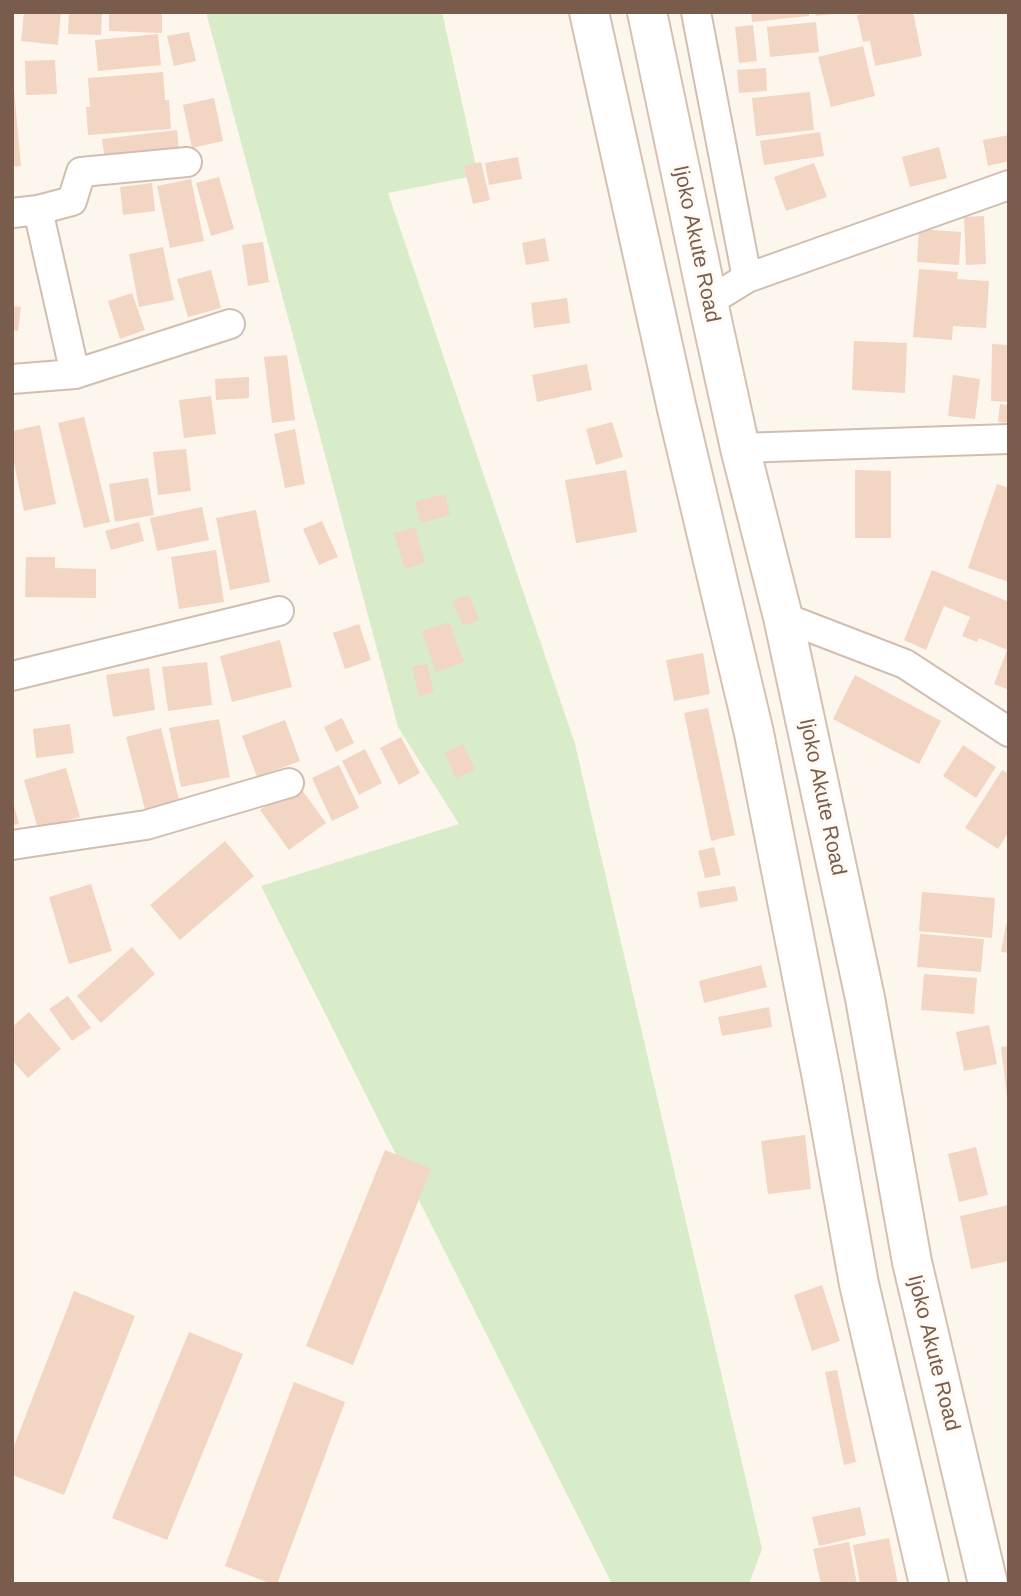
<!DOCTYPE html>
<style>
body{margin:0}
#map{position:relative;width:1021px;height:1596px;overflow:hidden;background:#fdf6ec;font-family:Helvetica,sans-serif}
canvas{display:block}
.frame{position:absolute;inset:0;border:14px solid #7a5c4d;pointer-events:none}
</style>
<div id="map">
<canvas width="1021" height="1596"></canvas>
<div class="frame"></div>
</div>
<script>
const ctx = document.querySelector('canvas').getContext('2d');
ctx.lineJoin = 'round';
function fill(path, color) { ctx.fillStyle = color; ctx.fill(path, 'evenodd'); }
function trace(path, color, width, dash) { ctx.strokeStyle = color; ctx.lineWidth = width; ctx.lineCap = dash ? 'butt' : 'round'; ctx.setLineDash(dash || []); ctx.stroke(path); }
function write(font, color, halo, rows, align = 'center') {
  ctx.font = font + ' Helvetica,sans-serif'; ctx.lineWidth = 6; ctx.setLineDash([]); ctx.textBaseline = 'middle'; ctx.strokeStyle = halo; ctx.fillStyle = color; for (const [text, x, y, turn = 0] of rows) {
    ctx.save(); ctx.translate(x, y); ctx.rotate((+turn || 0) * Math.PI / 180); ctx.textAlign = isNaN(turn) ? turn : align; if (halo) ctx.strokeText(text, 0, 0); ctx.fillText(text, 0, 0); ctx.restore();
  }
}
fill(new Path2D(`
 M206,12H442L478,175L388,193L575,744L762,1549L749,1584H612L261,886L459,824L398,727Z`), '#d8ecc9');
fill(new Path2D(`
 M24,12H61L58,45L21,41Z
 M69,12H102L101,35L68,34Z
 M109,12H162V33L109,31Z
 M751,12H809V16L752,22Z
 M815,12H834V14L816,16Z
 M870,12H913L922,56L875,66L870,41L863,42L857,15Z
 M816,22L819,52L770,57L767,27Z
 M753,25L757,61L739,63L735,27Z
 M189,32L196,61L174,66L167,36Z
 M158,34L161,65L98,71L95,40Z
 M863,46L875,96L831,107L818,57Z
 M55,60L57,94L26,95L25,61Z
 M766,68L767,91L739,93L737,70Z
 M163,72L165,100H169L171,129L88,135L86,107H90L88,78Z
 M12,89H14L21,166L12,167Z
 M810,92L814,130L756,136L752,98Z
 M214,98L223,141L192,148L183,105Z
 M177,130L179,151L105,160L102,139Z
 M820,132L824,156L764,165L760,141Z
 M1009,135V161L988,166L983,140Z
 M939,147L947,178L910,187L902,157Z
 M518,157L522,179L489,185L485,163Z
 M481,162L490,200L473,204L464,166Z
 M814,163L827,197L786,211L774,177Z
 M219,177L234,229L211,236L196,183Z
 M191,179L204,241L170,248L157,186Z
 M152,183L155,211L123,215L120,187Z
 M984,216L986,264L966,265L964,217Z
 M919,229L961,232L959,265L917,262Z
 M545,238L549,261L526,265L522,243Z
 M263,242L269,282L248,286L242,245Z
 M163,247L174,300L139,307L129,254Z
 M919,269L958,272L957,279L989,281L986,328L953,326L952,340L913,337Z
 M211,270L221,308L188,317L177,279Z
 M132,293L145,330L120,339L108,301Z
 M567,298L570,323L534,328L531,303Z
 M12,306L21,307L18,331L12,330Z
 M854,341L907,343L905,393L852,390Z
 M992,344L1009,345V402L991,401Z
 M287,355L295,420L272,423L264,357Z
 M587,364L592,390L537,402L532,375Z
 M953,375L980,379L975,419L948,416Z
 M249,377V398L216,400L215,379Z
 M211,396L216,434L184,438L179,400Z
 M1000,404L1009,405V423L998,422Z
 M84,417L110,522L84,528L58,423Z
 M612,422L623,457L596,465L586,429Z
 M40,425L56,504L24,511L12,454V431Z
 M295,429L305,484L285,488L274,434Z
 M186,449L191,491L158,495L153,452Z
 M626,470L637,532L576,543L565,480Z
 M855,470L891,471V538H855Z
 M148,478L154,515L115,522L109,484Z
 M997,484L1009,488V582L968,568Z
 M445,494L450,515L421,523L415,502Z
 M202,507L209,540L157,551L150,518Z
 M256,510L270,582L230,590L216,518Z
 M322,521L338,557L319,565L303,529Z
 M139,522L144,541L111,550L105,531Z
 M415,527L425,563L405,569L394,533Z
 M216,550L224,602L179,609L171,557Z
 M26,557H55V568L96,569V598L25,597Z
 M932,570L1009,602V690L994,684L1007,650L979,638L977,642L962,636L970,617L944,606L926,650L904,640Z
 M469,595L479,620L463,626L453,601Z
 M449,622L464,662L436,672L422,631Z
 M359,624L371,660L345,669L333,633Z
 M280,640L292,687L232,702L220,656Z
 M703,653L710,694L674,701L666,660Z
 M207,662L212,705L168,711L162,667Z
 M427,664L434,692L419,696L412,667Z
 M149,668L155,710L113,717L106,675Z
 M855,675L941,721L919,764L833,719Z
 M708,708L735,835L711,841L684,713Z
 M342,718L354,743L336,752L324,727Z
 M219,719L230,777L181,787L169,728Z
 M285,720L300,761L257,777L242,736Z
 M70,724L74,753L36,758L33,729Z
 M161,728L180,804L146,813L126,737Z
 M401,737L420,773L399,785L380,748Z
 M463,744L475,770L456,778L445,753Z
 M963,745L996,767L976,798L943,776Z
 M365,749L382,783L359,795L342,761Z
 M339,765L359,808L332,821L312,778Z
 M66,768L80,817L38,829L24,780Z
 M1002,770L1009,774V831L998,849L965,828Z
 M297,783L326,823L289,850L260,810Z
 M12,798L19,824L12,825Z
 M225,841L254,876L180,940L150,905Z
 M714,847L721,875L705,878L698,851Z
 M91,884L112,951L69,964L49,897Z
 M735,886L738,901L700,908L697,892Z
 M922,892L995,898L992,938L919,931Z
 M1006,924H1009V953L1001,952Z
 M920,934L984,939L981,972L917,967Z
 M132,947L155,974L101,1023L77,996Z
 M761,965L767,987L704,1003L699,981Z
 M924,974L977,978L974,1014L921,1010Z
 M68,996L91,1028L72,1041L49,1009Z
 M769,1007L772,1027L722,1036L718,1017Z
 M29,1012L61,1049L28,1078L12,1060V1027Z
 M989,1025L997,1064L964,1071L956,1032Z
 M1009,1046V1097H1007L1001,1047Z
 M805,1135L811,1189L768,1194L761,1141Z
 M976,1147L988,1195L959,1202L948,1154Z
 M385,1150L431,1169L353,1365L306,1346Z
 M1009,1205V1261L971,1269L960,1216Z
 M822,1285L840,1341L812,1351L794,1295Z
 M74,1291L135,1316L64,1495L12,1475V1451Z
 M189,1332L243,1354L167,1540L112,1518Z
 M837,1370L856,1462L844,1465L825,1372Z
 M294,1382L345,1402L277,1584H272L225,1566Z
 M860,1507L866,1535L819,1546L812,1517Z
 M889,1538L898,1584H860L853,1545Z
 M849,1542L857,1584H821L813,1549Z`), '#f3d5c3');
const street = new Path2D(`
 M696,12L747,278
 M38,210L75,374L230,324
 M12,213L38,210L72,201L81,172L187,162
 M708,302L747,278L1009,185
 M12,379L75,374
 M740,448L1009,439
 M783,617L905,664L1009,732
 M12,676L279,611
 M12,845L146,825L289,783`);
const secondary = new Path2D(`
 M589,12L677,409L754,733L822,1078L859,1284L929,1584
 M647,12L708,302L740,448L783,617L865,998L912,1262L988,1584`);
trace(street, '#d1beb0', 32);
trace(secondary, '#d6c0b0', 42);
trace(street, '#fff', 28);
trace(secondary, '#fff', 38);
write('21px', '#7a5c4d', '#fffaf3', [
 ["Ijoko Akute Road",696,244,78],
 ["Ijoko Akute Road",822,797,78],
 ["Ijoko Akute Road",933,1353,76]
]);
</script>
